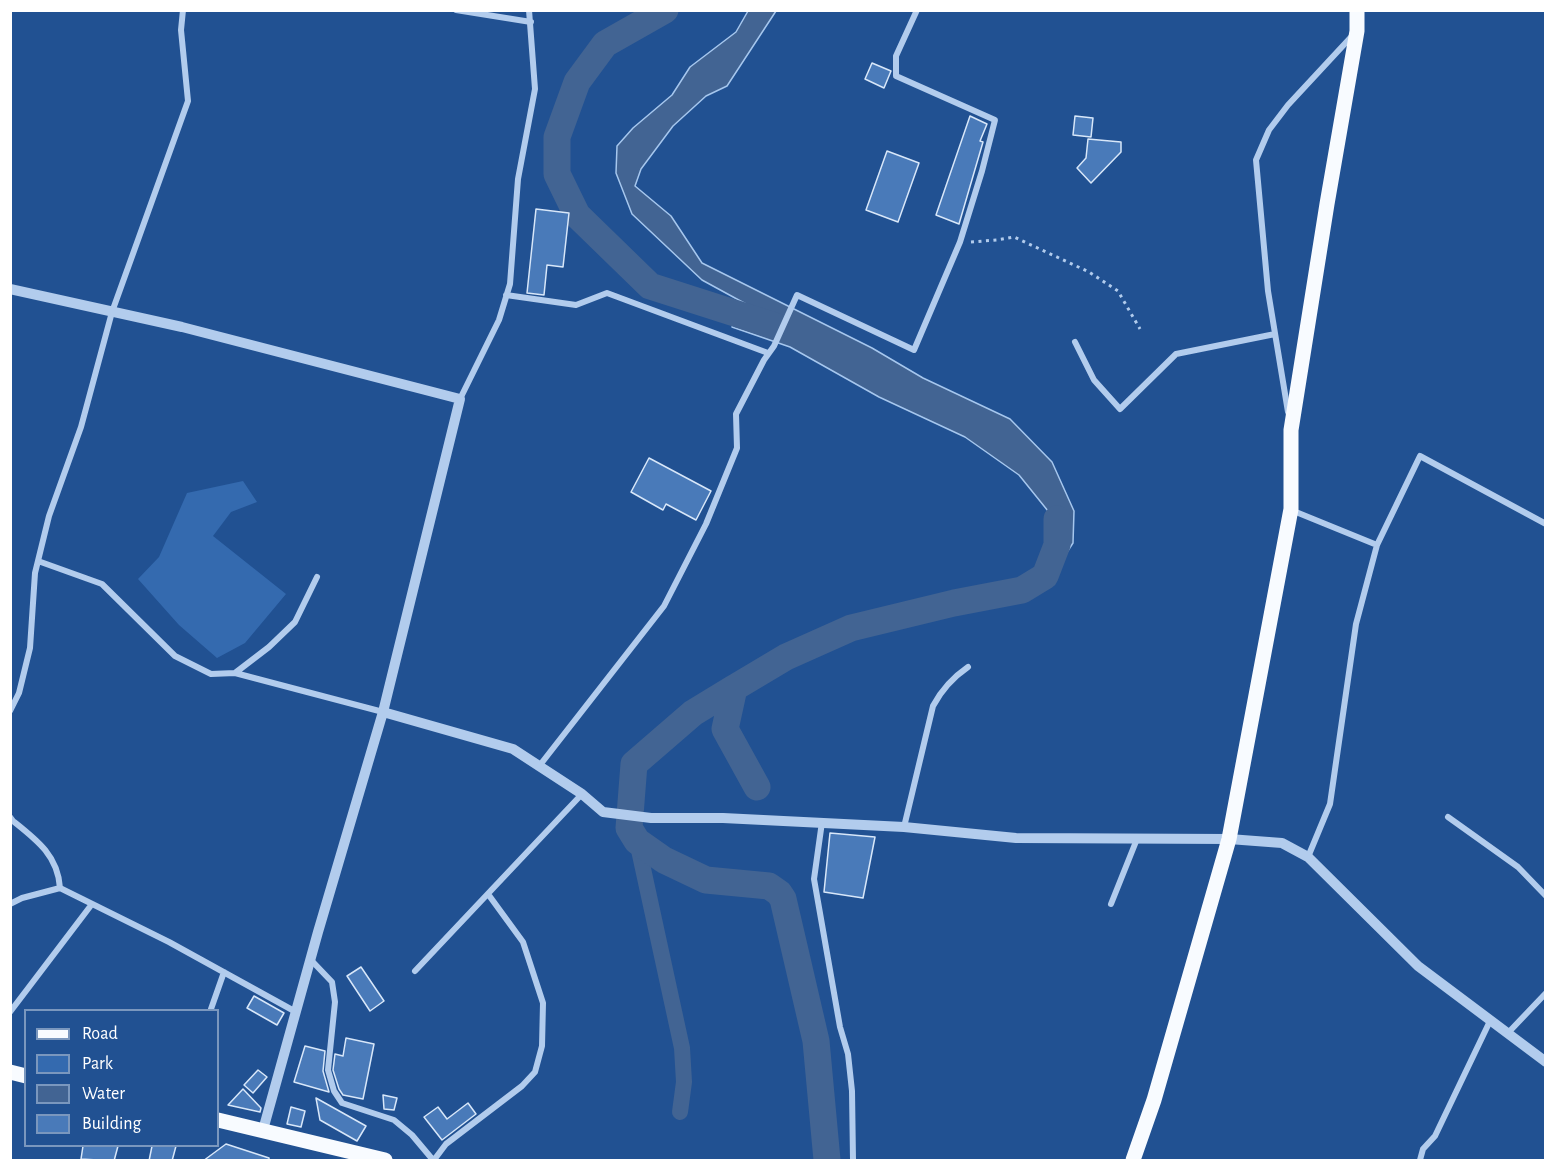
<!DOCTYPE html>
<style>
body{margin:0}
#map{position:relative;width:1556px;height:1171px;overflow:hidden;background:#215192;font-family:"Alegreya Sans",sans-serif}
canvas{display:block}
.frame{position:absolute;inset:0;border:12px solid #fff;pointer-events:none}
.legend{position:absolute;left:24px;top:1009px;width:195px;height:138px;box-sizing:border-box;background:#215192;border:2px solid #7a97be;margin:0;padding:8px 10px;list-style:none;font-size:18px;color:#fff}
.legend li{display:flex;align-items:center;gap:12px;height:30px}
.legend b{width:30px;border:2px solid #7a97be}
</style>
<div id="map">
<canvas width="1556" height="1171"></canvas>
<div class="frame"></div>
<ul class="legend">
<li><b style="height:8px;background:#f8fbff"></b>Road</li>
<li><b style="height:16px;background:#346aaf"></b>Park</li>
<li><b style="height:16px;background:#426493"></b>Water</li>
<li><b style="height:16px;background:#497ab9"></b>Building</li>
</ul>
</div>
<script>
const ctx = document.querySelector('canvas').getContext('2d');
ctx.lineJoin = 'round';
function fill(path, color) { ctx.fillStyle = color; ctx.fill(path, 'evenodd'); }
function trace(path, color, width, dash) { ctx.strokeStyle = color; ctx.lineWidth = width; ctx.lineCap = dash ? 'butt' : 'round'; ctx.setLineDash(dash || []); ctx.stroke(path); }
fill(new Path2D(`
 M243,481L257,502L231,512L213,536L286,594L245,643L217,658L179,625L138,579L159,557L187,493Z`), '#346aaf');
const water = new Path2D(`
 M748,11H776L727,86L706,96L673,126L641,169L635,186L671,216L702,263L872,348L923,378L1010,419L1052,462L1074,511L1073,543L1060,563L1046,547L1048,511L1019,475L965,437L879,397L790,347L732,327L746,304L702,280L632,214L616,173L617,146L633,128L672,95L690,67L736,32Z`);
fill(water, '#426493');
trace(water, '#a6c7ee', 1.5);
trace(new Path2D(`
 M637,841L682,1048L684,1082L680,1112`), '#426493', 16);
trace(new Path2D(`
 M665,10L605,44L577,82L557,137V174L577,215L650,286L775,326
 M734,688L693,713L634,764L629,828L637,841L664,860L706,880L769,886L779,893L783,899L816,1041L827,1160
 M757,787L725,729L734,688L786,657L851,628L954,603L1022,590L1045,576L1057,545V519`), '#426493', 27);
const building = new Path2D(`
 M872,63L891,71L884,88L865,79Z
 M970,116L987,124L980,141L983,142L959,224L936,215Z
 M1075,116L1093,118L1091,137L1073,135Z
 M1088,139L1121,142V152L1091,183L1077,168L1086,158Z
 M887,151L919,163L898,222L866,210Z
 M536,209L569,213L563,267L547,265L544,295L527,293Z
 M649,458L711,491L696,520L666,504L663,510L631,492Z
 M830,833L875,837L863,898L824,892Z
 M361,967L384,1001L370,1011L347,976Z
 M254,996L284,1013L277,1025L247,1008Z
 M346,1038L374,1044L363,1099L343,1095L339,1089L333,1070L335,1054L343,1056Z
 M305,1046L325,1051L323,1071L329,1092L294,1082Z
 M258,1070L267,1077L253,1093L244,1085Z
 M243,1089L261,1108L260,1112L228,1105Z
 M383,1095L397,1098L394,1110L384,1109Z
 M316,1098L366,1126L357,1141L320,1120Z
 M468,1103L476,1114L442,1140L424,1117L438,1107L447,1119Z
 M291,1107L305,1111L301,1127L287,1124Z
 M226,1144L269,1158V1161H203Z
 M83,1146H118L114,1161L81,1159Z
 M152,1146H176L172,1161H149Z`);
fill(building, '#497ab9');
trace(building, '#d8e7f9', 1.5);
trace(new Path2D(`
 M971,242L997,240L1014,237L1089,272L1118,291L1140,329`), '#b2cced', 3, [3, 4.5]);
trace(new Path2D(`
 M456,10L531,22
 M506,295L576,305L607,293L768,353
 M1075,342L1094,380L1120,409L1176,354L1275,334
 M460,399L499,320L510,284L518,179L535,89L529,10
 M1288,412L1268,291L1256,160L1269,130L1288,105L1352,36
 M1291,510L1377,545
 M38,561L102,584L175,656L211,674L235,673L269,647L295,622L317,577
 M235,673L383,712
 M10,711L19,693L30,648L35,573L49,516L81,427L112,312L188,101L181,30L183,10
 M540,765L664,606L706,524L737,448L736,414L764,360L774,346L797,295L914,350L960,242L982,171L995,120L896,76V56L917,10
 M10,817L13,821C37,840 58,856 60,888L22,898L10,904
 M1448,817L1518,867L1546,896
 M822,822L814,879L840,1027L848,1054L852,1091L853,1160
 M904,827L933,706C942,689 952,678 968,667
 M1308,857L1330,804L1356,624L1377,545L1420,456L1546,524
 M60,888L169,942L296,1012
 M1111,904L1137,839
 M311,960L332,982L335,1002L328,1070L334,1091L342,1103L394,1120L412,1135L433,1160
 M415,971L582,794
 M211,1009L224,972
 M10,1012L92,904
 M1507,1034L1546,993
 M434,1160L446,1144L522,1086L535,1072L542,1046L543,1003L523,942L488,894
 M1420,1160L1423,1149L1435,1136L1490,1021`), '#b2cced', 6);
trace(new Path2D(`
 M10,289L182,327L460,399L383,712L318,932L263,1130
 M383,712L513,749L582,794L603,812L651,818H723L904,827L1016,838L1229,839L1282,843L1308,857L1418,966L1546,1062`), '#b2cced', 10);
trace(new Path2D(`
 M10,1072L26,1076
 M218,1120L385,1160
 M1133,1160L1154,1100L1229,839L1291,509V430L1327,204L1357,31V10`), '#f8fbff', 15);
</script>
